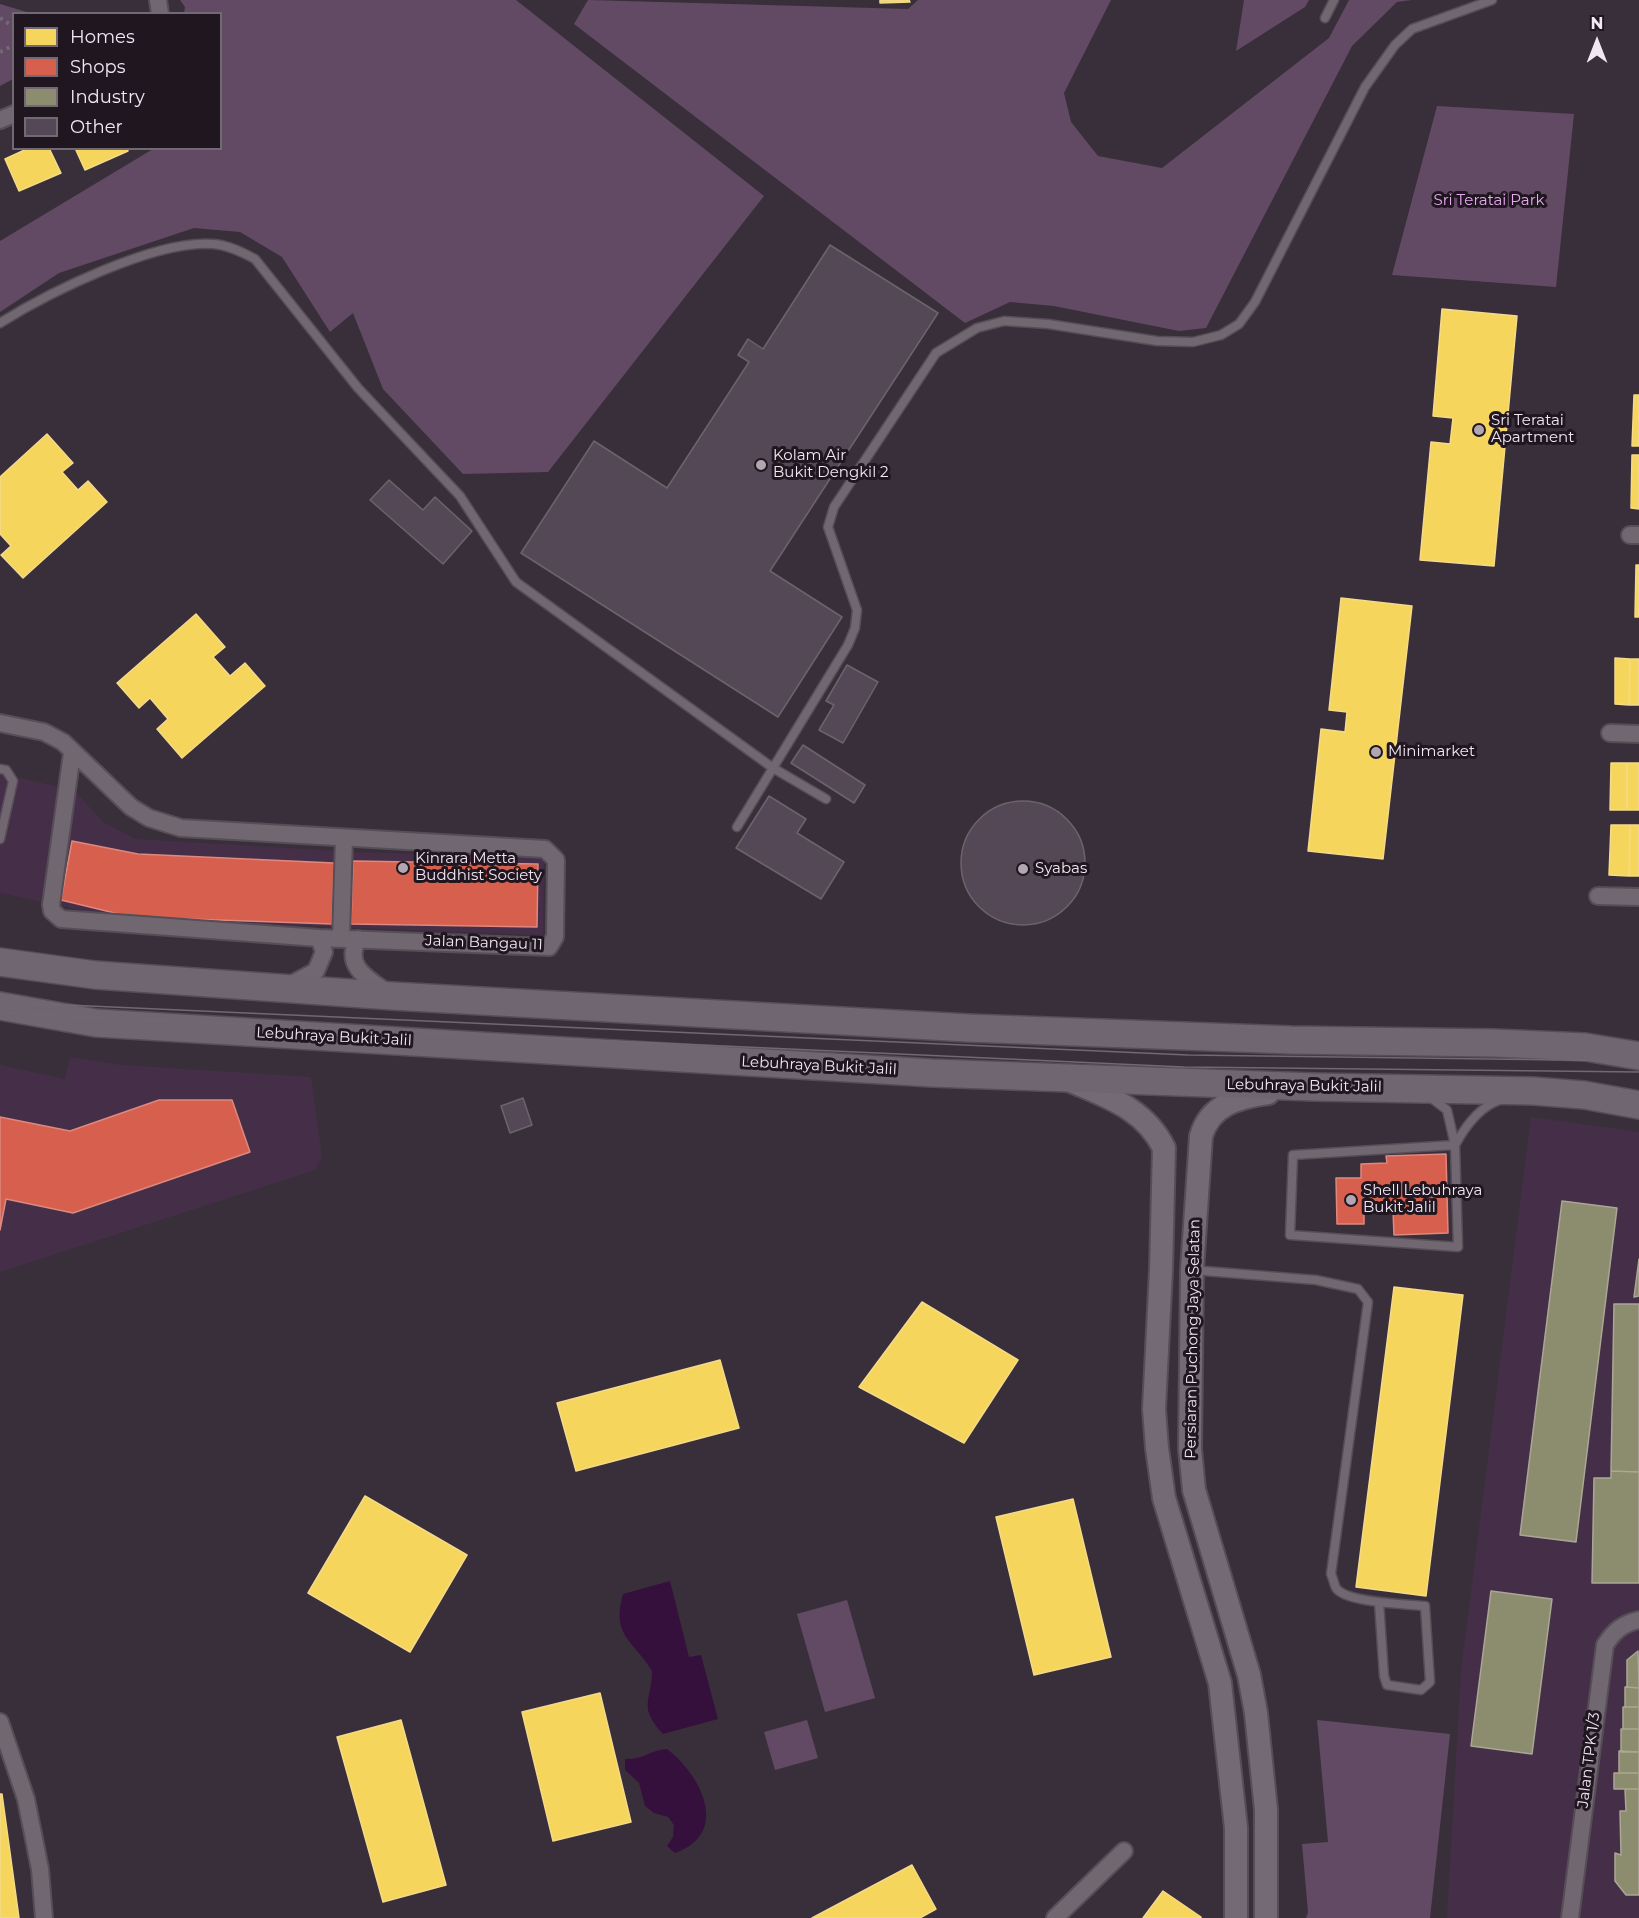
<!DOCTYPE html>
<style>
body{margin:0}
#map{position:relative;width:1639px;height:1918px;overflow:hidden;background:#392f3a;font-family:Montserrat,sans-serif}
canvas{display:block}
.legend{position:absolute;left:12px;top:12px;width:210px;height:138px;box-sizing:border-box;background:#1f1620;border:2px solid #736974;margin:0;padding:8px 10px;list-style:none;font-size:18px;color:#f2e6f3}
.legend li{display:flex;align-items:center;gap:12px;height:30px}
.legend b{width:30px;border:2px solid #736974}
.north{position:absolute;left:1567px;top:12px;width:60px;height:60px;-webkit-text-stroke:4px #1f1620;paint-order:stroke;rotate:0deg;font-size:16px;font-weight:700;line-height:24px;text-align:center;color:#f2e6f3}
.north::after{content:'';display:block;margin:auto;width:21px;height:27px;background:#f2e6f3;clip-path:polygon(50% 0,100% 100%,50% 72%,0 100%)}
</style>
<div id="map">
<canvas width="1639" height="1918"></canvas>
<ul class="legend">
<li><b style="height:16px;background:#f6d55c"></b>Homes</li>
<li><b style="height:16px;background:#d6604d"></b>Shops</li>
<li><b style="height:16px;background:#8c8c6e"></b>Industry</li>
<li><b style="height:16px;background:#544856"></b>Other</li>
</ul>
<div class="north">N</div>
</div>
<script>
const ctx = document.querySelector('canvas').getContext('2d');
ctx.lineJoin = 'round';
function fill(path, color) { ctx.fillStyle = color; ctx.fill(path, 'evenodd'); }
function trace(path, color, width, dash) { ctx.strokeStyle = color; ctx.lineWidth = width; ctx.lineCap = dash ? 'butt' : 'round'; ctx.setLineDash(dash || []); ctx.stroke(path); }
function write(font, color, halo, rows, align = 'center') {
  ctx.font = font + ' Montserrat,sans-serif'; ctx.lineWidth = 6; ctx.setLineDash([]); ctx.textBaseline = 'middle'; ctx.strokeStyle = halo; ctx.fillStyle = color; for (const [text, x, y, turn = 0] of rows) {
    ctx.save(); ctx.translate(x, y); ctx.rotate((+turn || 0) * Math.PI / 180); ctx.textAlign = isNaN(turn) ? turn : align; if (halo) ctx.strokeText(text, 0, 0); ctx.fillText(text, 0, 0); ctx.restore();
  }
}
fill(new Path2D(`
 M0,774L74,790L103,822L135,839L355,852L544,858L543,935L123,919L0,893Z
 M70,1057L121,1065L311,1077L322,1157L315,1170L0,1272V1065L65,1079Z
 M1531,1117L1639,1132V1918H1447L1461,1671Z`), '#452f48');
fill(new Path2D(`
 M180,0H516L764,196L548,472L463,474L383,389L353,313L330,332L282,257L240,232L194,228L59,273L0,312V241L153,149L220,148V14L184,13L185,7Z
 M588,0L908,9L918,0H1111L1064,93L1071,122L1098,156L1162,168L1329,38L1349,0H1412L1397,2L1352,46L1206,328L1179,331L1054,306L1010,302L965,323L574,24Z
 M1244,0H1309L1305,7L1236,51Z
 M0,4L30,13L14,14L13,79L0,86Z
 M1437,106L1574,114L1556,287L1392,275Z
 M847,1600L875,1698L825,1712L797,1614Z
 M807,1720L818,1758L775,1770L764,1732Z
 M1317,1720L1450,1734L1430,1918H1306L1308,1912L1302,1844L1328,1842Z`), '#624a64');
fill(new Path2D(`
 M670,1581L689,1657L701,1655L718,1719L663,1734C637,1706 652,1701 652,1671C633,1640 611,1636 623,1594Z
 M667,1749C700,1774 732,1833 675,1853L667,1846L673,1837L674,1825L668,1817L654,1813L645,1806L639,1783L625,1770V1759C642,1760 651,1750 667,1749Z`), '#36103c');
const homes = new Path2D(`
 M880,0H909L910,2L880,3Z
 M29,148H49L61,173L19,191L5,159Z
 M75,148H127L128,151L85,170Z
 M1442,309L1517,316L1494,566L1420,560L1431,442L1450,444L1453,418L1433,416Z
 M1634,395H1639V446H1632Z
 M47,434L73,463L62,472L78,490L88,481L107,502L23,578L1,555L11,546L0,534V477Z
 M1632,455H1639V509L1631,508Z
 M1636,565H1639V617H1635Z
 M1341,598L1412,606L1383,859L1308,851L1321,729L1345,732L1347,712L1329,710Z
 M196,614L225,647L213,657L230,676L245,663L265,686L182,758L157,729L168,719L150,698L139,708L117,683Z
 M1615,658L1630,659L1629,705L1615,704Z
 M1630,659H1639V705H1629Z
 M1611,763H1627V810H1610Z
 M1627,763H1639V810H1627Z
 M1611,825H1630L1629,876L1609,875Z
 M1630,825H1639V876H1629Z
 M1394,1287L1463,1295L1426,1596L1356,1587Z
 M922,1302L1018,1360L964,1443L859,1387Z
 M720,1360L739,1428L576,1471L557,1403Z
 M365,1496L467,1555L410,1652L308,1593Z
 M1073,1499L1111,1657L1034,1675L996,1517Z
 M600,1693L631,1822L553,1841L522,1712Z
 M401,1720L446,1885L383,1902L337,1737Z
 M0,1794H2L19,1918H0Z
 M912,1865L936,1909L920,1918H812Z
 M1163,1891L1201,1917V1918H1143Z`);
fill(homes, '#f6d55c');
trace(homes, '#f5da89', 1.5);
const shops = new Path2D(`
 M72,841L138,854L334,863L332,924L131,917L61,900Z
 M353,861L538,864L537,927L351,924Z
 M159,1100H232L250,1152L73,1213L6,1199L0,1230V1117L70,1131Z
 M1446,1154L1448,1233L1394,1235L1393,1211L1364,1212V1224H1337L1336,1178H1361V1164L1387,1163L1386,1156Z`);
fill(shops, '#d6604d');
trace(shops, '#de887f', 1.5);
const industry = new Path2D(`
 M1562,1201L1617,1208L1576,1542L1520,1535Z
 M1639,1259V1296L1634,1297Z
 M1614,1304H1639V1472L1611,1471Z
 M1611,1471L1639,1472V1583H1592L1594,1478H1611Z
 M1491,1591L1552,1599L1532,1754L1471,1746Z
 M1638,1651L1639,1688L1627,1687V1660Z
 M1625,1687L1639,1688V1707H1625Z
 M1623,1707H1639V1729H1623Z
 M1621,1729H1639V1752H1621Z
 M1619,1751L1639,1752V1773H1619Z
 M1614,1773H1639V1789H1614Z
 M1625,1789H1639V1895H1626L1615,1881V1853L1621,1855L1620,1811H1626Z`);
fill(industry, '#8c8c6e');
trace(industry, '#aba796', 1.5);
const building = new Path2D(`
 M830,245L938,313L770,571L842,617L778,717L521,553L594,441L667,488L749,362L738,355L748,339L763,349Z
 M389,480L423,510L435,497L472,531L443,564L370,500Z
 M847,665L878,682L843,743L819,730L834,705L826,701Z
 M803,745L865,785L854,803L791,763Z
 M769,796L806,819L797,833L844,862L821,899L736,848Z
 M961 863a62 62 0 1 1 124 0a62 62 0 1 1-124 0Z
 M523,1098L532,1125L510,1133L501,1106Z`);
fill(building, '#544856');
trace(building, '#6c636d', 1.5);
const service = new Path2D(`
 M1325,18L1334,0
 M0,323C48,293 156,239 213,244C228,245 242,252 255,259L358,388L460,496L516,582L773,768L826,799
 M0,769L6,770L13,781L0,839
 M737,827L848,645L855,628L857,610L828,527L834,507L936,353L977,328L1004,321L1048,324L1157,341L1193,342L1221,335L1239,324L1255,302L1365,87L1395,45L1412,29L1492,0
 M1430,1097L1447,1110L1455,1145L1458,1247L1290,1235L1293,1155L1455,1145
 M1455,1145C1465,1127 1480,1106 1500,1100
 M1192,1270L1316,1280L1358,1289L1368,1302L1331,1574C1333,1578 1334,1584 1336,1588C1346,1603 1407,1604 1425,1606L1430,1682L1421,1690L1387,1685L1384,1676L1379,1602`);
const minor = new Path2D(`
 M158,0L160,14
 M0,120L14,114
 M1630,535H1639
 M0,723L44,732L63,742L131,807L149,818L181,828L545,849L556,860L555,937L549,947L319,938L61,919L52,911L51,905L72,753
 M1610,733L1639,734
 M1598,896L1639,897
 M341,938L344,839
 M358,939C343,966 368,979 388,993
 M288,986L316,971L324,952L319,938
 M0,1722L26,1799L40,1869L44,1918
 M1055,1918L1124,1851
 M1570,1918L1605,1645C1614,1631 1622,1624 1639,1620`);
const secondary = new Path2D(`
 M1071,1081C1108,1097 1145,1109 1164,1148L1161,1270L1154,1409L1157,1448L1164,1498L1220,1683L1236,1828V1918
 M1266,1918V1810L1256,1713L1249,1675L1194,1490L1190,1449L1192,1270L1201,1136C1210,1105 1238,1097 1268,1093`);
const trunk = new Path2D(`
 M0,962L95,975L392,996L968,1028L1291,1040L1494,1043L1585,1047L1639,1056
 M0,1006L96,1023L932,1073L1314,1087L1533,1091L1584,1095L1639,1105`);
trace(service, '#564d57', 11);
trace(minor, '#564d57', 20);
trace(secondary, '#564d57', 26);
trace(trunk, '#564d57', 30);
trace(new Path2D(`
 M0,18L14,27
 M0,52L14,45`), '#706a71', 4, [3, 4.5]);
trace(service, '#706771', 8);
trace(minor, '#706771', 16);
trace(secondary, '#746a75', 22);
trace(trunk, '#706672', 27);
trace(new Path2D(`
 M0,1002L1188,1055L1639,1061
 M0,1013L1184,1067L1639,1072`), '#706971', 1.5);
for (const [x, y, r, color] of [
 [1479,430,6,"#b1a6b2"],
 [761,465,6,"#b1a6b2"],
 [1376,752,6,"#b1a6b2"],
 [403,868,6,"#b1a6b2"],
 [1023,869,6,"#b1a6b2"],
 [1351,1200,6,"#b1a6b2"]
]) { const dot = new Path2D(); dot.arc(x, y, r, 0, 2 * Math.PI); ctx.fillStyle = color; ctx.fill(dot); trace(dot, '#1f1620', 2); }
write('15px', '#eaa8f2', '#1f1620', [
 ["Sri Teratai Park",1489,201]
]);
write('15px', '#f2e6f3', '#1f1620', [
 ["Sri Teratai",1491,421],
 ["Apartment",1491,438],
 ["Kolam Air",773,456],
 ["Bukit Dengkil 2",773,473],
 ["Minimarket",1388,752],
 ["Kinrara Metta",415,859],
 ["Buddhist Society",415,876],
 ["Syabas",1035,869],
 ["Shell Lebuhraya",1363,1191],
 ["Bukit Jalil",1363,1208]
], 'left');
write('15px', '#f2e6f3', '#1f1620', [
 ["Jalan Bangau 11",484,943,2],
 ["Lebuhraya Bukit Jalil",334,1037,3],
 ["Lebuhraya Bukit Jalil",819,1066,3],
 ["Lebuhraya Bukit Jalil",1304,1086,1],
 ["Persiaran Puchong Jaya Selatan",1193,1339,-89],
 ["Jalan TPK 1/3",1589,1760,-83]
]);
</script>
